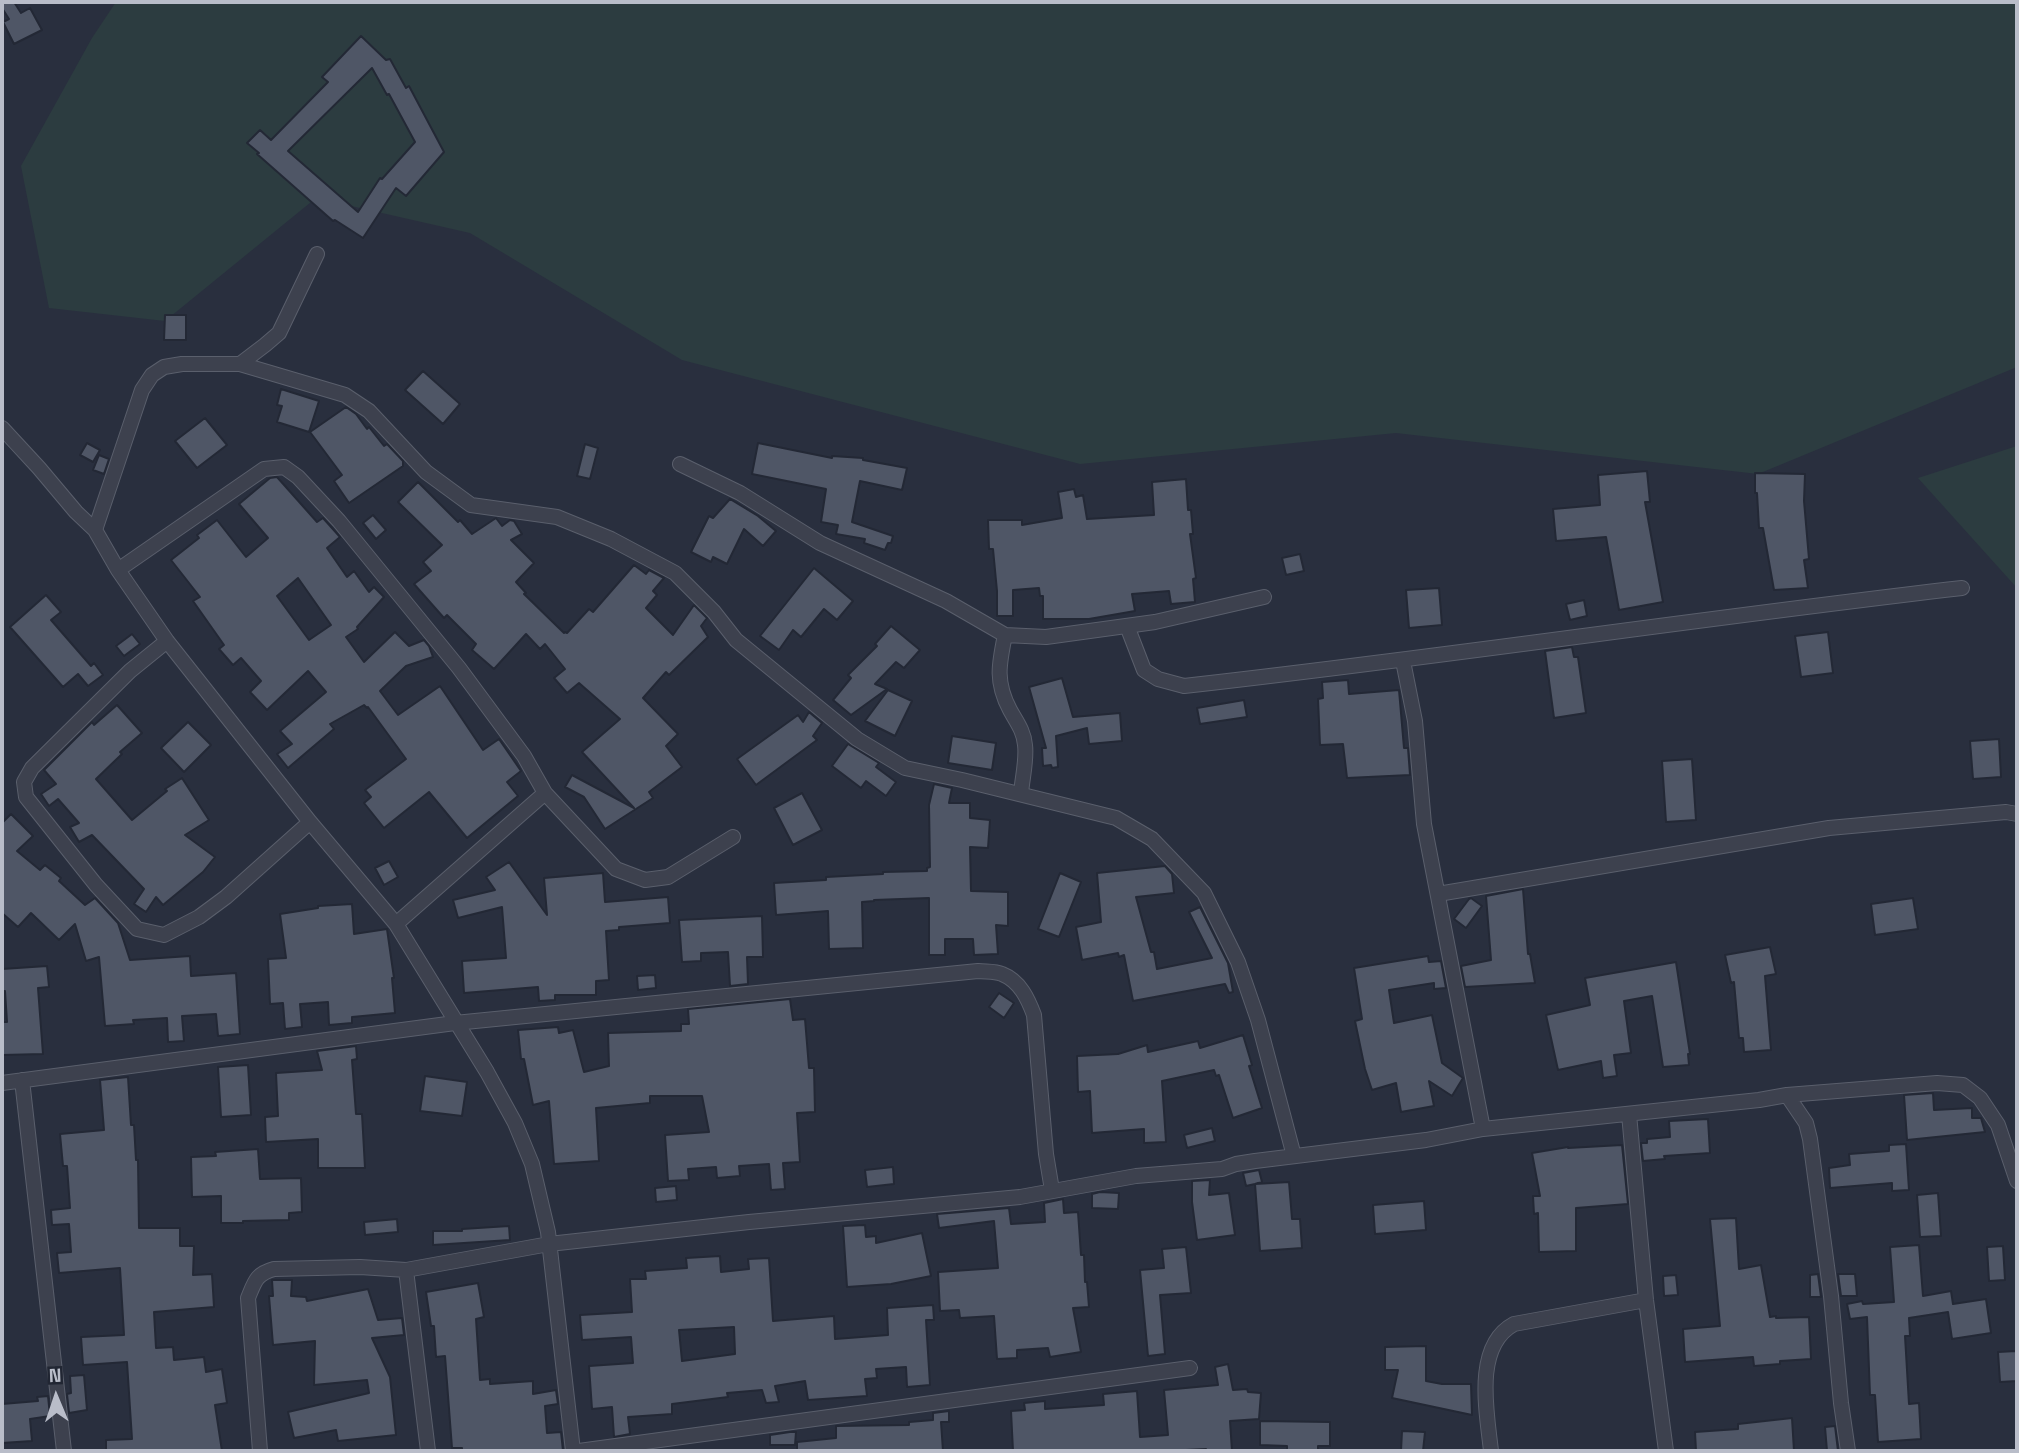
<!DOCTYPE html>
<style>
body{margin:0}
#map{position:relative;width:2019px;height:1453px;overflow:hidden;background:#292f3e;font-family:"Space Grotesk",sans-serif}
canvas{display:block}
.frame{position:absolute;inset:0;border:4px solid #b9bdc9;pointer-events:none}
.north{position:absolute;left:21px;top:1362px;width:70px;height:70px;-webkit-text-stroke:5px #212633;paint-order:stroke;rotate:358deg;font-size:19px;font-weight:700;line-height:28px;text-align:center;color:#b9bdc9}
.north::after{content:'';display:block;margin:auto;width:24px;height:32px;background:#b9bdc9;clip-path:polygon(50% 0,100% 100%,50% 72%,0 100%)}
</style>
<div id="map">
<canvas width="2019" height="1453"></canvas>
<div class="frame"></div>
<div class="north">N</div>
</div>
<script>
const ctx = document.querySelector('canvas').getContext('2d');
ctx.lineJoin = 'round';
function fill(path, color) { ctx.fillStyle = color; ctx.fill(path, 'evenodd'); }
function trace(path, color, width, dash) { ctx.strokeStyle = color; ctx.lineWidth = width; ctx.lineCap = dash ? 'butt' : 'round'; ctx.setLineDash(dash || []); ctx.stroke(path); }
fill(new Path2D(`
 M116,2H2017V367L1758,474L1396,433L1080,464L682,360L470,233L316,198L165,321L49,308L21,166L92,38Z
 M2017,446V588L1918,478Z`), '#2c3c40');
const building = new Path2D(`
 M2,2H14L21,13L30,8L42,30L14,44L3,22L9,19L2,8Z
 M361,36L386,60L390,59L406,88L409,86L444,152L406,196L396,188L363,238L335,220L333,221L257,154L259,153L247,143L260,130L271,140L328,82L322,77ZM372,68L387,95L389,94L415,142L382,179L380,178L358,212L288,151Z
 M165,315H186V340H164Z
 M423,371L460,404L443,424L405,390Z
 M281,389L319,401L309,432L277,422L282,406L277,405Z
 M346,407L356,414L367,429L369,427L384,446L387,444L403,461V466L349,503L334,481L342,475L310,432Z
 M205,418L227,445L197,468L175,441Z
 M87,443L100,450L93,462L80,455Z
 M758,443L832,458V456L863,458V460L907,468L902,490L860,481L852,522L893,536L891,543H888L885,550L864,543L865,539L836,534L838,525L821,522L826,489L752,474Z
 M585,444L598,448L590,479L577,476Z
 M99,455L109,459L104,474L93,470Z
 M1647,471L1650,502H1645L1663,602L1619,610L1606,537L1556,541L1553,509L1600,505L1598,475Z
 M1755,473L1805,474L1804,501L1809,559L1804,560L1808,588L1774,590L1763,528H1759L1757,493H1755Z
 M277,477L317,522L323,518L340,537L327,548L347,577L354,571L369,592L374,587L384,597L357,627L358,629L346,637L364,662L395,632L409,646L424,640L429,646L433,657L406,666L380,691L398,715L440,686L483,750L499,739L521,771L507,782L518,796L467,838L429,792L384,828L364,803L371,797L365,790L406,759L368,707L367,708L364,705L330,724L334,729L288,768L277,754L292,744L280,731L326,692L308,671L267,710L250,692L261,681L241,658L233,665L219,649L224,645L193,601L200,597L171,560L199,538L197,535L217,520L246,557L268,538L239,504L270,478ZM298,578L331,625L309,640L277,596Z
 M1186,479L1188,510H1191L1193,534H1190L1196,578L1193,579L1195,602L1171,604L1169,591L1132,594L1135,611L1089,619H1043V596H1040L1039,588L1013,590V616H997V591L993,549H989L988,520H1022V525L1062,518L1058,492L1074,489L1076,497L1083,495L1087,519L1154,515L1152,482Z
 M418,482L458,522L460,520L472,534L496,518L502,526L510,520L514,521L522,534L511,540L534,563L516,582L526,593L524,594L564,633L565,632L567,633L589,609L593,612L634,565L646,574L649,570L664,578L653,591L657,595L646,608L673,635L694,605L707,618L701,626L708,637L669,675L666,672L643,698L678,734L666,746L682,767L649,792L653,798L605,829L584,797L565,787L572,775L634,808L582,752L620,719L579,683L567,693L554,678L565,669L545,644L540,649L526,634L494,669L472,650L476,644L447,615L444,618L414,584L431,571L423,562L442,545L398,502Z
 M730,499L758,516L776,531L763,546L744,529L727,564L713,557L711,562L691,552L709,516L713,518Z
 M373,515L386,530L376,539L363,523Z
 M1300,554L1304,571L1286,575L1282,558Z
 M814,568L853,601L837,620L824,609L801,637L793,630L779,650L760,636Z
 M1439,588L1442,625L1409,628L1406,590Z
 M46,595L61,612L51,620L91,666L94,663L103,675L88,686L78,674L63,687L10,627Z
 M1584,600L1587,616L1570,620L1566,604Z
 M891,626L920,650L904,668L896,662L875,684L887,689L851,715L833,700L851,678L848,675L877,646L875,644Z
 M1828,632L1833,673L1801,677L1795,636Z
 M132,634L140,644L124,656L116,646Z
 M1572,647L1574,657H1578L1586,713L1554,718L1545,651Z
 M1062,678L1073,717L1120,713L1122,741L1089,744L1087,728L1056,736L1058,767L1052,768L1051,765L1043,766L1042,748H1046L1029,687Z
 M1348,680L1349,694L1399,690L1404,748H1408L1410,775L1347,778L1343,744L1320,745L1318,699L1323,698L1322,682Z
 M888,690L912,701L895,736L865,721Z
 M1244,700L1247,717L1200,724L1197,708Z
 M117,705L142,733L120,752L122,754L96,779L132,820L167,791L165,789L182,778L209,820L185,835L215,857L203,872L163,905L156,897L146,912L134,904L144,889L92,835L79,842L70,827L79,823L58,799L49,806L41,794L56,784L44,770L92,722L94,725Z
 M809,712L822,723L813,736L817,740L756,785L737,759L798,715L803,722Z
 M188,722L211,745L184,772L161,748Z
 M952,736L996,743L992,770L948,763Z
 M1999,739L2001,777L1973,779L1970,741Z
 M848,744L879,763L876,767L896,782L886,796L866,781L861,788L832,766Z
 M1692,759L1696,820L1666,822L1662,761Z
 M934,784L952,788L949,803H970V818L990,820L988,848L970,847L971,891L1008,892V926L996,925L998,954L974,955L973,939H945V955H929V898L874,900V901L862,902L863,948L829,949L828,911L776,915L774,883L826,880V877L883,874V872L927,871V868L930,867L929,805Z
 M802,793L822,830L793,845L774,808Z
 M11,814L33,836L17,851L40,870L45,865L61,878L59,881L85,905L95,898L118,923L130,960L190,956L191,976L236,973L240,1034L218,1036L216,1014L182,1016L184,1041L168,1042L167,1018L133,1020L134,1024L105,1026L99,957L86,961L75,924L59,940L31,913L18,927L2,913V823Z
 M389,861L398,877L384,885L375,868Z
 M509,862L547,915L544,878L603,873L605,902L668,897L670,923L619,927V930L606,931L609,980L596,981V995H555V1000L539,1001L538,987L464,993L462,961L506,958L502,907L458,918L453,900L495,890L486,877Z
 M1165,866L1172,874L1174,893L1136,897L1151,952H1154L1157,969L1212,958L1189,912L1200,907L1228,963L1233,992L1229,993L1225,984L1133,1001L1124,955L1119,957L1118,953L1082,960L1076,927L1101,922L1097,873Z
 M1060,873L1081,882L1059,937L1038,929Z
 M1523,889L1528,954H1530L1535,983L1465,987L1461,966L1491,960L1486,896Z
 M1471,898L1482,906L1466,928L1454,919L1469,899Z
 M1913,898L1918,929L1875,935L1871,904Z
 M352,904L354,934L387,929L394,978H392L395,1013L352,1017V1023L329,1025L328,1002L300,1004L302,1027L285,1029L283,1003L270,1004L268,959L286,958L280,914L318,908V906Z
 M762,916L763,957H747L748,984L730,986L728,952L701,953V961L682,962L679,920Z
 M1770,947L1776,974L1765,976L1771,1050L1744,1052L1743,1038H1739L1734,982L1731,983L1725,955Z
 M1428,956L1429,962L1441,961L1446,988L1434,989V983L1389,990L1394,1023L1432,1015L1442,1063L1463,1078L1452,1096L1429,1081L1434,1106L1401,1112L1396,1083L1372,1090L1365,1069L1355,1021L1362,1019L1354,968Z
 M1676,962L1690,1054H1688L1689,1065L1663,1067L1652,996L1624,1001L1631,1053L1614,1055L1617,1076L1603,1078L1601,1061L1558,1070L1546,1015L1590,1005L1585,978Z
 M47,966L49,987L38,988L43,1054L2,1055V1022H7L5,991H2V969Z
 M655,975L656,988L638,990L637,976Z
 M999,993L1014,1003L1004,1018L989,1007Z
 M790,999L793,1020L805,1019L809,1068H814L815,1112L797,1113L800,1162L783,1163L785,1189L771,1190L769,1164L739,1166L740,1176L717,1178L716,1167L688,1169L689,1180L668,1181L665,1135L709,1132L702,1096H650V1103L596,1108L599,1161L554,1164L549,1101L533,1105L524,1059H521L518,1030L558,1027L559,1033L573,1030L584,1072L609,1066L608,1033L681,1031V1024H689L688,1009Z
 M1243,1035L1252,1065L1249,1066L1262,1108L1233,1118L1219,1075L1216,1076L1214,1070L1162,1081L1166,1142L1144,1143V1129L1092,1133L1090,1091L1078,1092L1077,1056L1118,1054L1147,1045L1148,1052L1198,1041L1200,1048Z
 M356,1046L357,1059L352,1060L356,1114H362L365,1168H318V1139L266,1142L265,1117L278,1116L276,1073L322,1070L317,1051Z
 M248,1065L251,1115L221,1117L218,1067Z
 M425,1076L467,1082L462,1116L420,1111Z
 M128,1077L131,1125H134L136,1160H138L139,1228H180V1246H194L193,1275L212,1274L214,1307L154,1312L156,1348L173,1347L174,1360L204,1357L206,1372L222,1369L227,1403L215,1405L222,1451H106V1440L132,1439L127,1362L83,1365L81,1337L124,1335L120,1268L59,1273L57,1253L71,1252L69,1224L52,1225L51,1210L70,1208L67,1166H63L60,1134L104,1130L100,1080Z
 M1933,1093L1934,1110L1972,1108V1118H1981L1985,1132L1907,1140L1904,1095Z
 M1708,1119L1710,1153L1664,1156L1665,1159L1643,1161L1641,1143H1647V1139L1670,1137L1669,1121Z
 M1212,1128L1215,1141L1187,1148L1184,1135Z
 M1906,1144L1909,1190L1892,1191V1183L1830,1188L1829,1168L1850,1165L1849,1154L1889,1151V1145Z
 M1622,1145L1628,1204L1576,1208V1251L1539,1252L1538,1213L1534,1214L1533,1196H1540L1532,1153L1568,1147V1148Z
 M258,1149L260,1179L301,1178L302,1212L289,1213V1220L243,1221V1223H221V1196L192,1197L191,1157L216,1156L215,1152Z
 M893,1167L894,1184L867,1187L865,1170Z
 M1259,1170L1262,1182L1255,1184L1289,1182L1292,1219H1300L1302,1248L1260,1251L1255,1184L1246,1186L1243,1173Z
 M1210,1180L1209,1195L1229,1193L1235,1235L1197,1240L1192,1202V1181Z
 M676,1186L677,1200L656,1202L655,1188Z
 M1100,1192L1119,1193L1118,1209L1092,1208V1194Z
 M1938,1193L1941,1236L1920,1237L1917,1195Z
 M1063,1199L1064,1213L1078,1212L1081,1255H1084L1085,1282H1087L1089,1307L1073,1308L1081,1352L1050,1357L1048,1348L1017,1350V1358L997,1359L994,1316L960,1318L959,1310L940,1311L938,1272L998,1268L994,1221L939,1228L937,1214L1009,1208L1011,1224L1045,1222L1044,1203Z
 M1424,1201L1426,1230L1375,1234L1373,1205Z
 M1736,1218L1739,1269L1761,1265L1770,1317L1776,1316V1318L1809,1317L1811,1359L1780,1361V1364L1754,1366L1753,1357L1685,1362L1683,1329L1720,1326L1710,1219Z
 M397,1219L398,1232L365,1235L364,1222Z
 M865,1225L866,1237L876,1236V1243L922,1233L931,1276L891,1284L847,1287L843,1226Z
 M509,1226L510,1240L433,1245V1231H462V1229Z
 M1919,1245L1923,1296L1951,1291L1953,1304L1986,1299L1991,1333L1952,1339L1948,1312L1909,1318L1910,1336H1905L1909,1404L1919,1403L1921,1439L1878,1442L1875,1395H1870L1867,1317L1850,1319L1847,1304L1862,1301L1863,1304L1894,1302L1890,1247Z
 M2003,1246L2005,1280L1989,1281L1987,1247Z
 M1186,1247L1191,1293L1160,1295L1165,1354L1148,1356L1140,1270L1164,1268L1162,1249Z
 M720,1256L721,1272L749,1269L748,1259L769,1258L773,1321L834,1316L835,1339L888,1335L887,1308L933,1305L934,1320H926L930,1385L907,1387L906,1367L876,1369L877,1378L865,1379L867,1396L808,1400L805,1381L775,1386L779,1402L766,1403L762,1390L727,1393L728,1397L672,1404V1414L628,1417L630,1434L614,1437L612,1407L592,1409L589,1366L633,1363L631,1337L582,1340L580,1315L632,1312L630,1279H646L645,1271L687,1268L686,1258ZM734,1327L735,1354L682,1361L679,1330Z
 M1818,1274L1821,1297H1810V1275Z
 M1838,1274H1855L1857,1296H1841Z
 M1676,1275L1678,1295L1664,1296L1663,1276Z
 M272,1280H292L291,1296L306,1297L307,1301L368,1289L378,1320L402,1318L404,1335L372,1338L390,1377L396,1435L338,1441L336,1430L294,1438L288,1412L369,1393L367,1380L314,1385L315,1341L273,1345L269,1296H273Z
 M478,1283L484,1317L476,1319L480,1380L490,1379V1384L533,1381V1394L556,1390L558,1404L545,1406L547,1433L561,1432L563,1451H462V1448H452L445,1356L436,1357L434,1326H431L426,1292Z
 M1426,1346V1381L1442,1384H1471L1472,1415L1392,1398L1398,1370H1385V1347Z
 M2016,1351L2017,1381L2000,1382L1998,1352Z
 M1228,1364L1233,1390L1247,1389L1248,1392L1261,1393L1259,1419L1230,1421L1232,1451H1206V1449L1166,1451H1013L1011,1411L1025,1410L1024,1403L1045,1401V1409L1104,1405L1103,1394L1137,1391L1140,1437L1168,1435L1164,1390L1218,1385L1215,1367Z
 M84,1375L87,1410L69,1413L67,1394L71,1393L70,1376Z
 M48,1396L50,1416L30,1419L32,1441L2,1443V1404L38,1401L37,1397Z
 M949,1411V1422H941L943,1451H797V1442L836,1438V1426L909,1425V1422L933,1420V1413Z
 M1792,1418L1794,1451H1696L1695,1432L1738,1429V1424Z
 M1260,1421L1330,1422V1446H1318V1451H1287V1446L1260,1445Z
 M1835,1426L1838,1451H1827L1825,1427Z
 M1402,1431L1425,1432L1423,1451H1401Z
 M790,1432H796L795,1445H770V1435Z`);
fill(building, '#4f5666');
trace(building, '#232835', 2);
const minor = new Path2D(`
 M240,364L345,395L369,411L426,472L471,505L557,517L611,539L675,573L714,612L736,640L857,739L905,768L962,780L1116,818L1152,839L1204,893L1238,962L1258,1020L1294,1156
 M2,428L39,468L76,512L95,530L118,570L167,641L310,822L396,924L487,1072L515,1123L532,1164L548,1232L573,1451
 M680,464L740,493L820,543L946,601L1005,635L1046,637L1155,622L1264,597
 M95,530L142,390L152,375L164,367L182,364H240L265,345L279,333L317,254
 M118,570L264,469L284,467L298,477L339,521L459,668L524,756L545,793L616,869L645,880L668,877L733,837
 M1127,626L1144,670L1158,679L1184,686C1444,657 1702,618 1962,588
 M1005,635C999,664 995,682 1010,710C1016,721 1024,731 1025,745C1027,760 1022,779 1021,794
 M167,641L130,671L32,768L24,782L26,797L96,885L137,929L164,935L199,917L226,897L310,822
 M1403,661L1415,721L1424,824L1483,1129
 M1438,894L1829,828L2006,812L2017,814
 M396,924L545,793
 M22,1080L64,1451
 M2,1083L455,1023L978,971C986,972 995,971 1002,974C1020,981 1028,999 1034,1015L1046,1154L1052,1190
 M1787,1095L1937,1083L1963,1085L1980,1098L1998,1125L2017,1181
 M1629,1114L1646,1300L1666,1451
 M406,1270L549,1244L749,1222L1020,1197L1136,1176L1222,1169L1236,1164L1255,1161L1426,1140L1483,1129L1759,1100L1787,1095L1806,1123L1810,1139L1831,1296L1841,1403L1848,1451
 M260,1451L248,1298C255,1281 256,1274 274,1269L360,1267L406,1270L428,1451
 M579,1451L1190,1368
 M1491,1451C1487,1413 1473,1346 1514,1324L1646,1300`);
trace(minor, '#5a5f6c', 16);
trace(minor, '#3d414e', 14);
</script>
